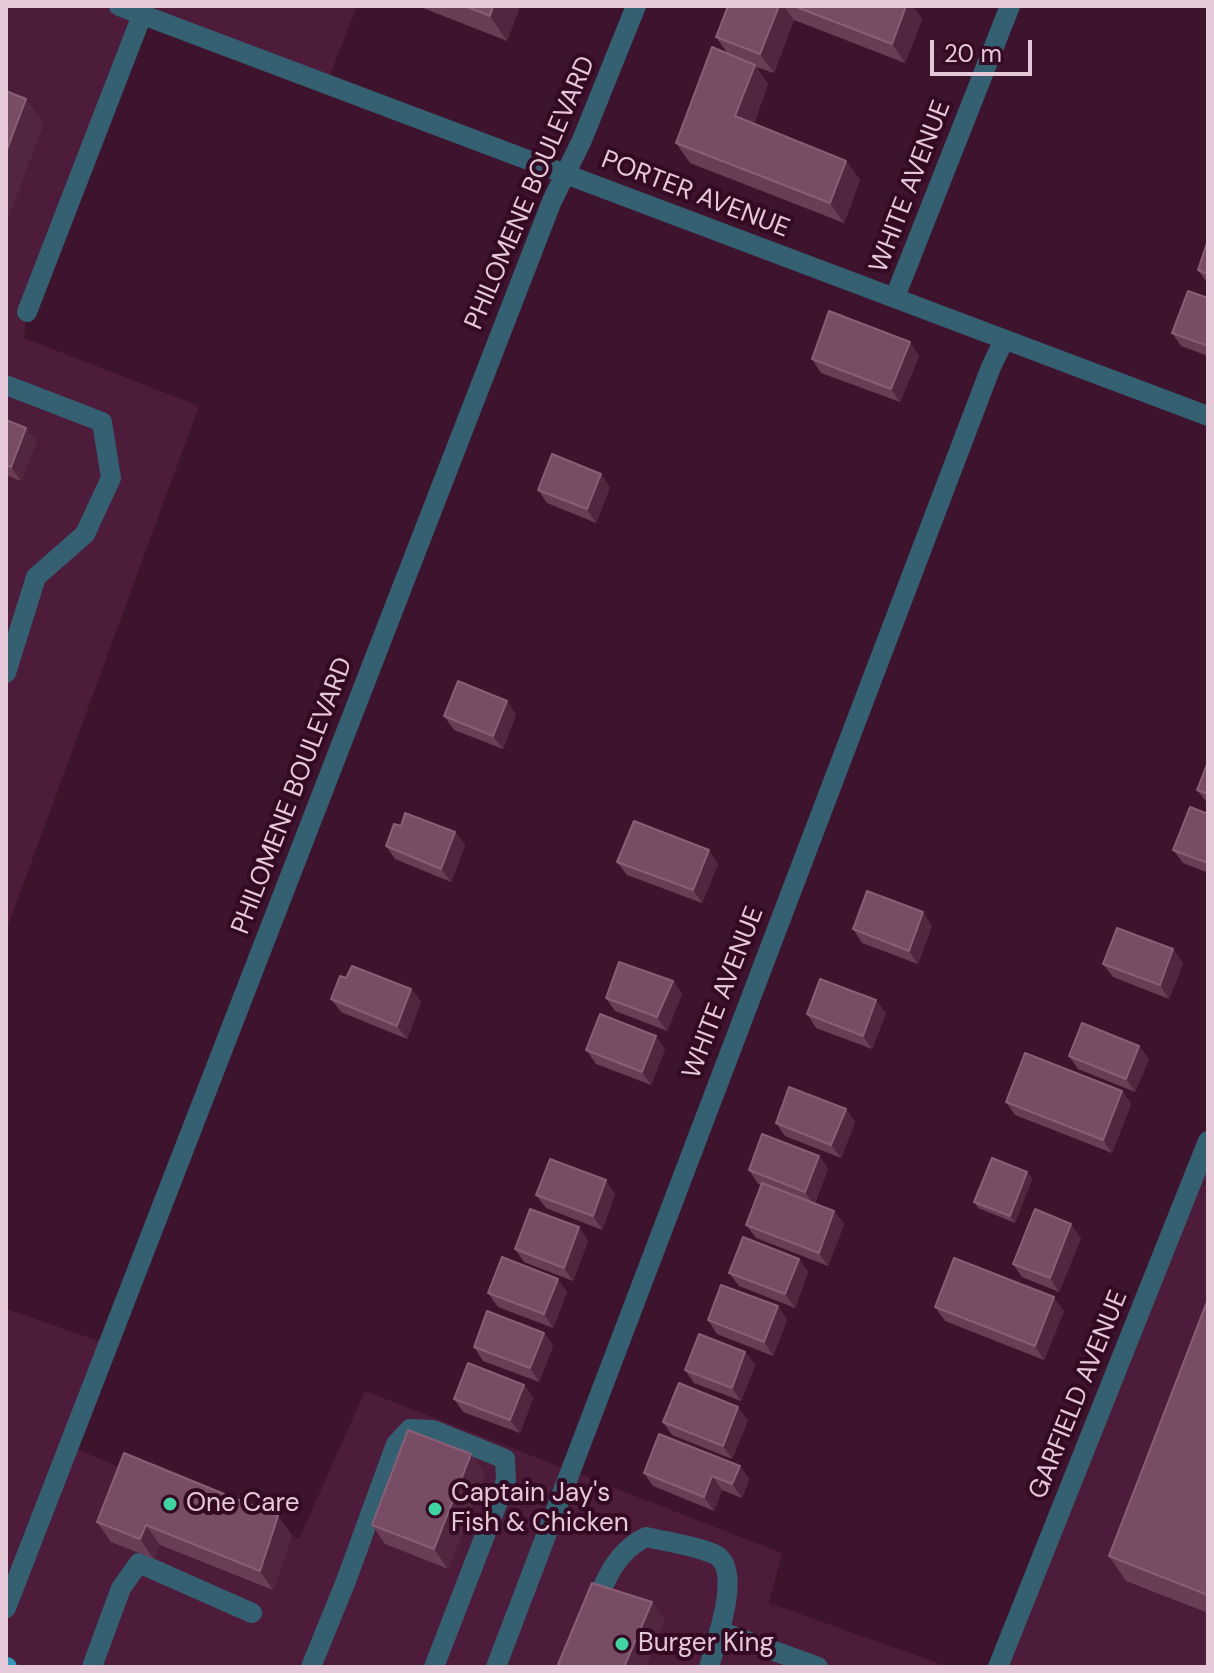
<!DOCTYPE html>
<style>
body{margin:0}
#map{position:relative;width:1214px;height:1673px;overflow:hidden;background:#3e132e;font-family:"DM Sans",sans-serif}
canvas{display:block}
.frame{position:absolute;inset:0;border:8px solid #e6c9d8;pointer-events:none}
.scale{position:absolute;left:930px;top:40px;width:102px;height:36px;box-sizing:border-box;border:4px solid #e6c9d8;border-top:0;padding-left:10px;font-size:24px;line-height:28px;white-space:nowrap;color:#e6c9d8;-webkit-text-stroke:6px #330924;paint-order:stroke}
</style>
<div id="map">
<canvas width="1214" height="1673"></canvas>
<div class="frame"></div>
<div class="scale">20 m</div>
</div>
<script>
const ctx = document.querySelector('canvas').getContext('2d');
ctx.lineJoin = 'round';
function fill(path, color) { ctx.fillStyle = color; ctx.fill(path, 'evenodd'); }
function trace(path, color, width, dash) { ctx.strokeStyle = color; ctx.lineWidth = width; ctx.lineCap = dash ? 'butt' : 'round'; ctx.setLineDash(dash || []); ctx.stroke(path); }
function write(font, color, halo, rows, align = 'center') {
  ctx.font = font + ' "DM Sans",sans-serif'; ctx.lineWidth = 8; ctx.setLineDash([]); ctx.textBaseline = 'middle'; ctx.strokeStyle = halo; ctx.fillStyle = color; for (const [text, x, y, turn = 0] of rows) {
    ctx.save(); ctx.translate(x, y); ctx.rotate((+turn || 0) * Math.PI / 180); ctx.textAlign = isNaN(turn) ? turn : align; if (halo) ctx.strokeText(text, 0, 0); ctx.fillText(text, 0, 0); ctx.restore();
  }
}
fill(new Path2D(`
 M6,6H357L326,85L142,15L27,312L24,338L199,406L6,931Z
 M1208,1141V1667H998Z
 M6,1309L108,1344L68,1446L299,1539L365,1391L782,1553L769,1603L949,1667H6Z`), '#4d1c3b');
trace(new Path2D(`
 M119,6L1208,416
 M895,297L1010,6
 M27,312L142,15
 M6,385L102,422L111,478L85,534L36,577L6,673
 M6,1608L552,201L582,140L636,6
 M593,1609C605,1581 616,1551 646,1537C668,1542 693,1545 714,1554C744,1567 716,1642 709,1667
 M719,1631L818,1667
 M92,1667L121,1588L139,1563L252,1613
 M311,1667L346,1581L396,1444L410,1429L433,1430L505,1459L506,1481L434,1667
 M496,1667L991,367L1004,340
 M998,1667L1208,1141`), '#346071', 20);
trace(new Path2D(`
 M6,1667H7`), '#3299bd', 20);
fill(new Path2D(`
 M418,6H520L507,41Z
 M728,6H912L922,19L905,63L794,20L774,73L756,67L768,84L754,123L846,161L860,180L844,223L690,163L676,143L728,54L716,37Z
 M1208,240V284L1198,270Z
 M1208,298V356L1181,346L1172,333Z
 M919,356L900,402L821,373L812,359Z
 M6,420L26,428L36,442L21,481L6,475Z
 M610,487L596,523L547,503L538,490Z
 M516,714L503,749L454,730L444,716Z
 M1208,762V804L1197,790Z
 M1208,814V873L1183,863L1173,850Z
 M401,826L455,832L465,845L451,882L395,859L386,846Z
 M617,862L718,864L702,903L627,875Z
 M932,926L918,964L862,943L853,929Z
 M1173,949L1183,963L1169,999L1113,977L1103,964Z
 M346,978L411,989L421,1002L407,1039L341,1012L331,999Z
 M673,981L682,994L667,1031L615,1011L606,998Z
 M886,1013L872,1049L816,1028L807,1014Z
 M1139,1046L1149,1059L1135,1092L1078,1069L1069,1056Z
 M665,1049L651,1085L596,1064L586,1050Z
 M1122,1091L1131,1104L1112,1153L1015,1115L1006,1102Z
 M846,1109L855,1122L841,1158L785,1136L776,1123Z
 M819,1156L828,1169L815,1203L834,1211L844,1224L828,1266L756,1238L746,1225L761,1185L758,1184L749,1170Z
 M1027,1172L1032,1179L1015,1223L978,1208L974,1202Z
 M615,1194L602,1230L546,1208L536,1195Z
 M579,1227L588,1241L573,1281L524,1262L515,1249Z
 M1081,1238L1059,1292L1022,1277L1013,1264Z
 M799,1259L808,1272L795,1308L739,1286L729,1273Z
 M567,1292L553,1328L498,1307L488,1293Z
 M1208,1299V1613L1126,1581L1109,1556Z
 M778,1306L787,1320L773,1356L717,1334L708,1320Z
 M935,1307L1064,1311L1044,1360L945,1321Z
 M544,1333L553,1346L539,1382L483,1361L474,1347Z
 M745,1352L755,1365L741,1401L694,1383L685,1370Z
 M524,1385L533,1398L520,1433L463,1412L454,1399Z
 M748,1420L732,1459L672,1435L663,1422Z
 M471,1454L484,1474L448,1569L385,1544L372,1525Z
 M740,1466L749,1479L742,1498L722,1490L714,1511L653,1486L644,1473Z
 M97,1522L292,1535L273,1590L160,1545L154,1559L111,1542Z`), '#693d56');
fill(new Path2D(`
 M493,6H520L507,41L490,16Z
 M779,6H784L794,20L774,73L760,54Z
 M906,6H912L922,19L905,63L892,44Z
 M755,65L768,84L749,135L735,116Z
 M26,99L44,124L7,221L6,152Z
 M846,161L860,180L844,223L830,203Z
 M910,342L919,356L900,402L891,389Z
 M26,428L36,442L21,481L11,467Z
 M601,474L610,487L596,523L587,509Z
 M507,701L516,714L503,749L493,736Z
 M455,832L465,845L451,882L441,869Z
 M709,850L718,864L702,903L693,890Z
 M923,912L932,926L918,964L909,951Z
 M1173,949L1183,963L1169,999L1160,985Z
 M673,981L682,994L667,1031L657,1017Z
 M411,989L421,1002L407,1039L397,1026Z
 M876,1000L886,1013L872,1049L863,1036Z
 M656,1036L665,1049L651,1085L642,1072Z
 M1139,1046L1149,1059L1135,1092L1126,1079Z
 M1122,1091L1131,1104L1112,1153L1103,1140Z
 M846,1109L855,1122L841,1158L831,1145Z
 M819,1156L828,1169L814,1205L805,1192Z
 M1027,1172L1032,1179L1015,1223L1010,1216Z
 M606,1180L615,1194L602,1230L593,1216Z
 M834,1211L844,1224L828,1266L819,1253Z
 M1071,1224L1081,1238L1059,1292L1050,1278Z
 M579,1227L588,1241L573,1281L564,1268Z
 M799,1259L808,1272L795,1308L785,1294Z
 M558,1279L567,1292L553,1328L544,1314Z
 M1054,1297L1064,1311L1044,1360L1035,1346Z
 M778,1306L787,1320L773,1356L764,1342Z
 M544,1333L553,1346L539,1382L530,1368Z
 M745,1352L755,1365L741,1401L732,1388Z
 M524,1385L533,1398L520,1433L510,1420Z
 M738,1407L748,1420L732,1459L723,1446Z
 M471,1454L484,1474L448,1569L434,1549Z
 M740,1466L749,1479L742,1498L732,1484Z
 M712,1476L722,1490L714,1511L704,1497Z
 M278,1516L292,1535L273,1590L260,1571Z
 M146,1525L160,1545L154,1559L140,1539Z
 M652,1602L665,1621L646,1667H624Z`), '#522640');
const building = new Path2D(`
 M465,6H493L490,16Z
 M728,6H779L760,54L716,37Z
 M794,6H906L892,44Z
 M712,47L755,65L735,116L846,161L830,203L676,143Z
 M6,91L26,99L6,152Z
 M1208,240V274L1198,270Z
 M1188,291L1208,298V346L1172,333Z
 M829,311L910,342L891,389L812,359Z
 M6,420L26,428L11,467L6,465Z
 M552,454L601,474L587,509L538,490Z
 M458,681L507,701L493,736L444,716Z
 M1208,762V794L1197,790Z
 M1190,807L1208,814V863L1173,850Z
 M405,813L455,832L441,869L386,846L394,824L401,826Z
 M634,821L709,850L693,890L617,862Z
 M867,891L923,912L909,951L853,929Z
 M1117,928L1173,949L1160,985L1103,964Z
 M619,962L673,981L657,1017L606,998Z
 M352,966L411,989L397,1026L331,999L340,976L346,978Z
 M820,979L876,1000L863,1036L807,1014Z
 M600,1014L656,1036L642,1072L586,1050Z
 M1082,1023L1139,1046L1126,1079L1069,1056Z
 M1025,1053L1122,1091L1103,1140L1006,1102Z
 M789,1087L846,1109L831,1145L776,1123Z
 M762,1134L819,1156L805,1192L749,1170Z
 M992,1158L1027,1172L1010,1216L974,1202Z
 M550,1159L606,1180L593,1216L536,1195Z
 M762,1183L834,1211L819,1253L746,1225Z
 M530,1209L579,1227L564,1268L515,1249Z
 M1035,1209L1071,1224L1050,1278L1013,1264Z
 M743,1237L799,1259L785,1294L729,1273Z
 M502,1257L558,1279L544,1314L488,1293Z
 M954,1258L1054,1297L1035,1346L935,1307Z
 M721,1285L778,1306L764,1342L708,1320Z
 M1208,1299V1595L1109,1556Z
 M487,1311L544,1333L530,1368L474,1347Z
 M699,1334L745,1352L732,1388L685,1370Z
 M468,1363L524,1385L510,1420L454,1399Z
 M679,1383L738,1407L723,1446L663,1422Z
 M408,1430L471,1454L434,1549L372,1525Z
 M659,1434L740,1466L732,1484L712,1476L704,1497L644,1473Z
 M124,1453L278,1516L260,1571L146,1525L140,1539L97,1522Z
 M592,1583L652,1602L624,1667H557Z`);
fill(building, '#774c64');
trace(building, '#885f76', 2);
for (const [x, y, r, color] of [
 [170,1504,8,"#41d4a1"],
 [435,1509,8,"#41d4a1"],
 [622,1644,8,"#41d4a1"]
]) { const dot = new Path2D(); dot.arc(x, y, r, 0, 2 * Math.PI); ctx.fillStyle = color; ctx.fill(dot); trace(dot, '#330924', 3); }
write('26px', '#e6c9d8', '#330924', [
 ["WHITE AVENUE",911,187,-69],
 ["PHILOMENE BOULEVARD",531,193,-67],
 ["PORTER AVENUE",695,195,21],
 ["PHILOMENE BOULEVARD",293,796,-69],
 ["WHITE AVENUE",724,993,-69],
 ["GARFIELD AVENUE",1079,1395,-68]
]);
write('26px', '#e6c9d8', '#330924', [
 ["Captain Jay's",451,1494],
 ["Fish & Chicken",451,1524],
 ["One Care",186,1504],
 ["Burger King",638,1644]
], 'left');
</script>
